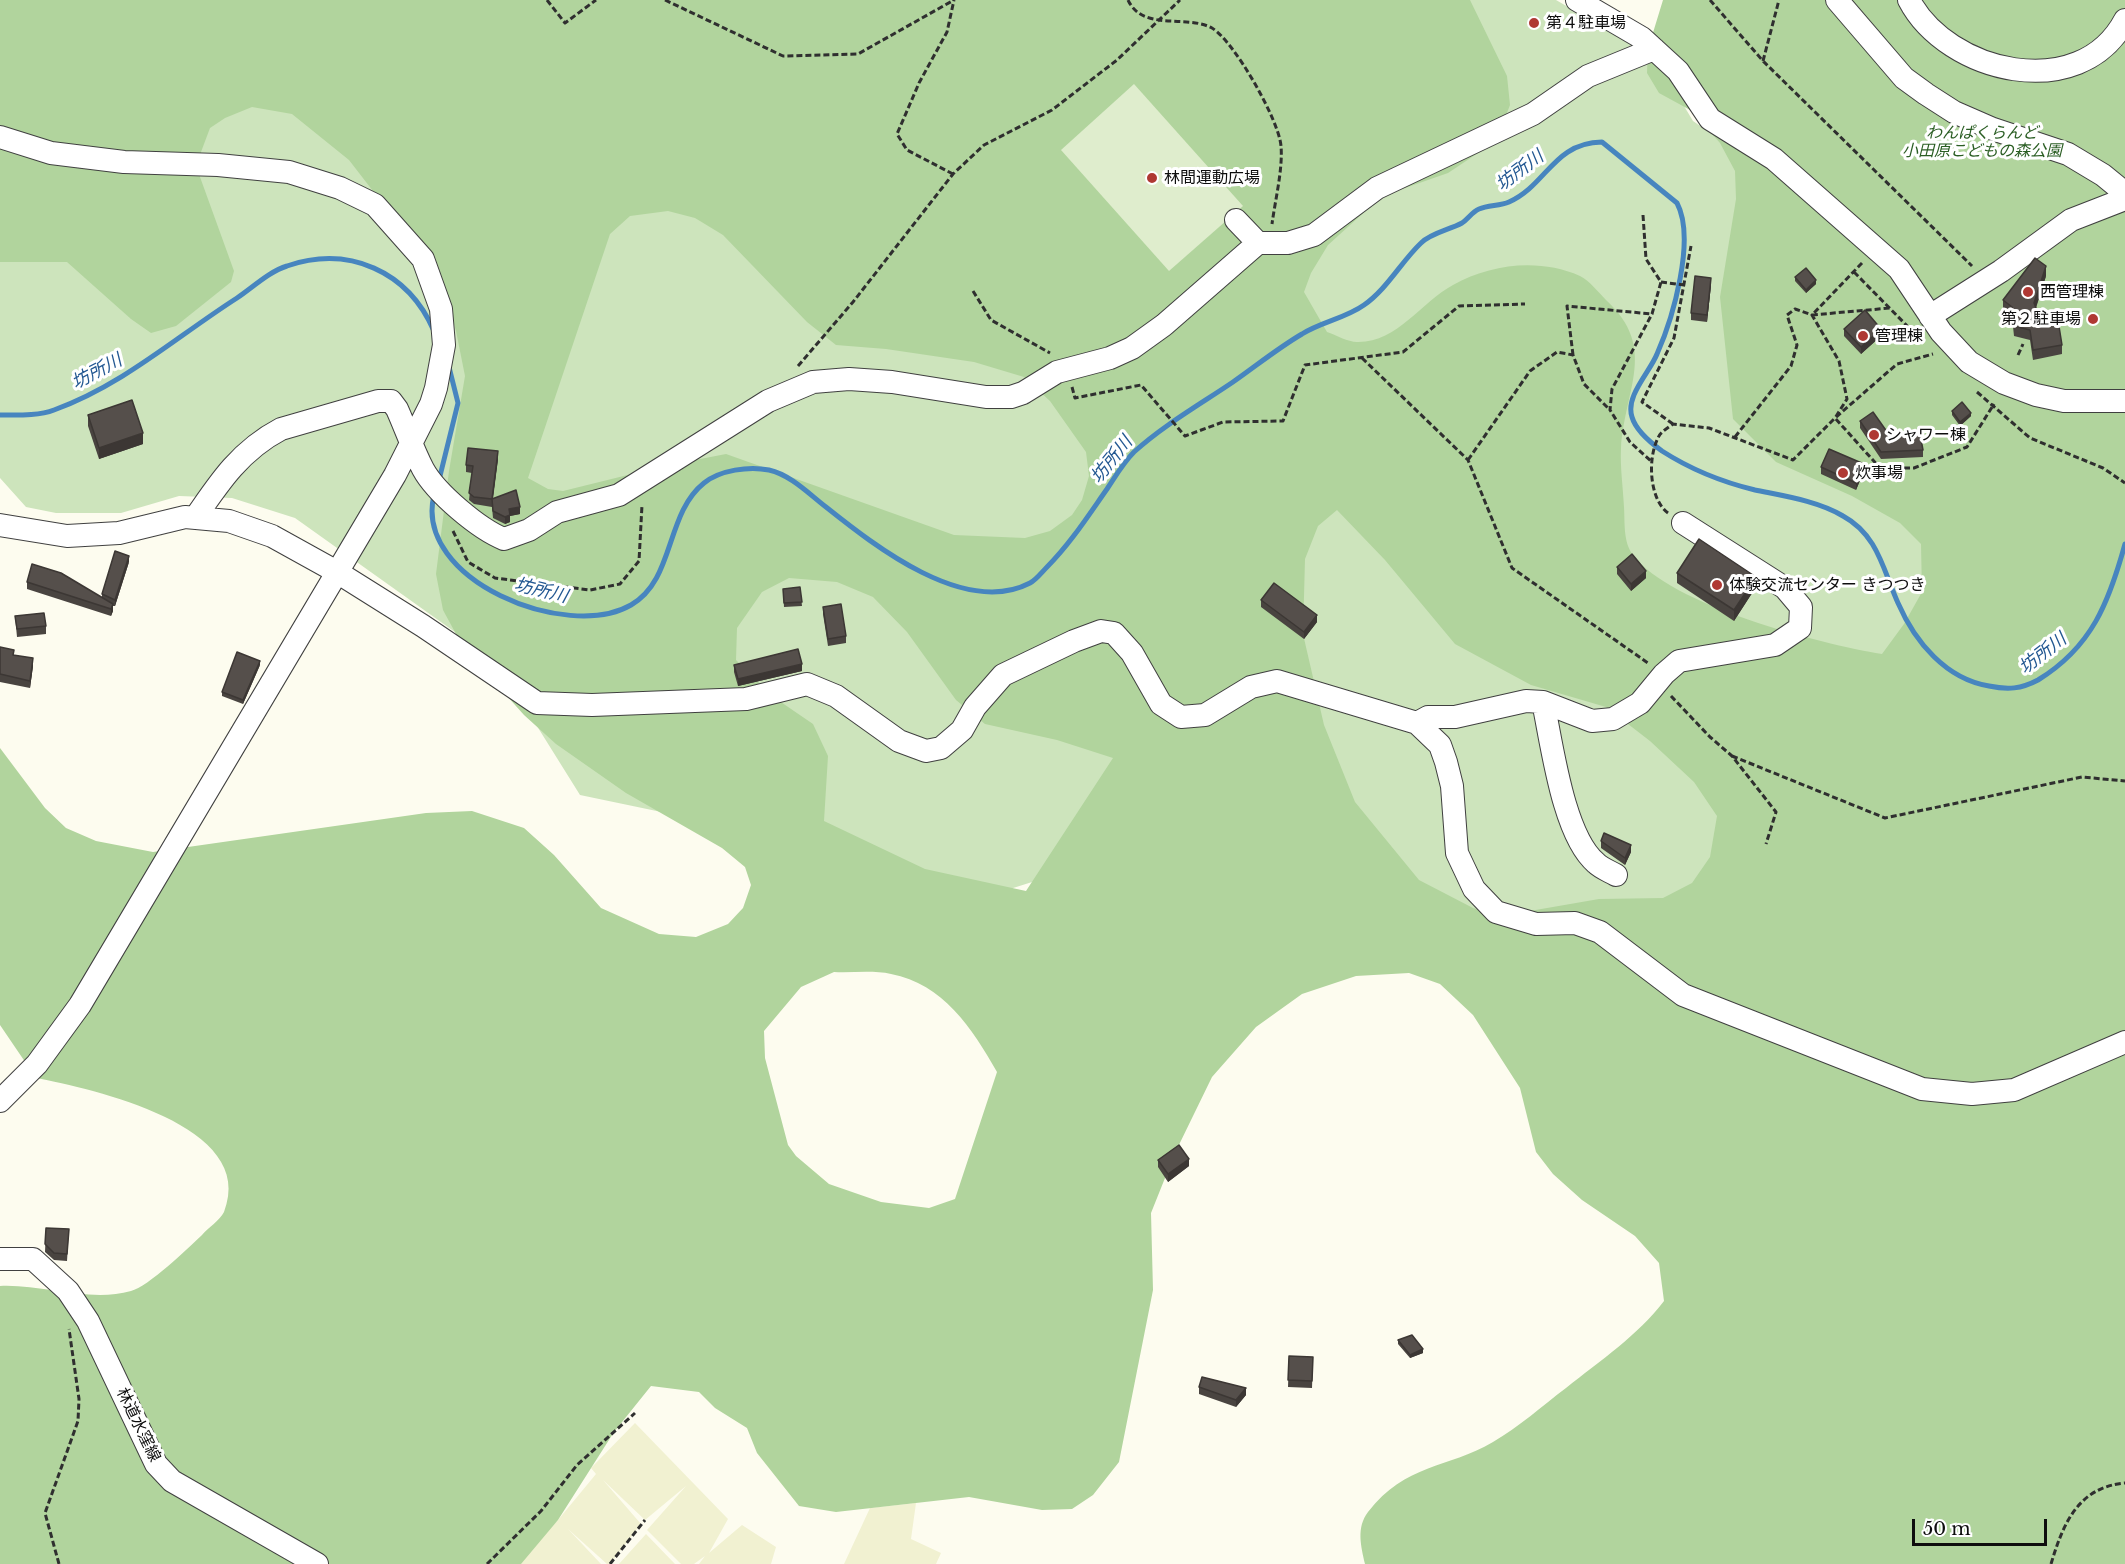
<!DOCTYPE html>
<meta charset="utf-8">
<style>
body{margin:0}
#map{position:relative;width:2125px;height:1564px;overflow:hidden;background:#fdfcef;font-family:"Libre Baskerville",serif}
canvas{display:block}
.scale{position:absolute;left:1912px;top:1519px;width:135px;height:27px;box-sizing:border-box;border:3px solid #0d0d0d;border-top:0;padding-left:8px;font-size:18px;line-height:21px;white-space:nowrap;color:#0d0d0d;-webkit-text-stroke:4px #fff;paint-order:stroke}
</style>
<div id="map">
<canvas width="2125" height="1564"></canvas>
<div class="scale">50 m</div>
</div>
<script>
const ctx = document.querySelector('canvas').getContext('2d');
ctx.lineJoin = 'round';
function fill(path, color) { ctx.fillStyle = color; ctx.fill(path, 'evenodd'); }
function trace(path, color, width, dash) { ctx.strokeStyle = color; ctx.lineWidth = width; ctx.lineCap = dash ? 'butt' : 'round'; ctx.setLineDash(dash || []); ctx.stroke(path); }
function write(font, color, halo, rows, align = 'center') {
  ctx.font = font + ' "Libre Baskerville","Noto Sans JP",serif'; ctx.lineWidth = 6; ctx.setLineDash([]); ctx.textBaseline = 'middle'; ctx.strokeStyle = halo; ctx.fillStyle = color; for (const [text, x, y, turn = 0] of rows) {
    ctx.save(); ctx.translate(x, y); ctx.rotate((+turn || 0) * Math.PI / 180); ctx.textAlign = isNaN(turn) ? turn : align; if (halo) ctx.strokeText(text, 0, 0); ctx.fillText(text, 0, 0); ctx.restore();
  }
}
fill(new Path2D(`
 M635,1423L728,1519L709,1553L742,1525L776,1547L771,1564H699L705,1556L694,1564H681L647,1530L686,1486L645,1520L603,1480L641,1524L610,1564H607L568,1529L601,1564H514L558,1520L596,1474L591,1468Z
 M916,1503L911,1539L941,1553L936,1564H844L870,1508Z
 M646,1534L675,1564H619Z`), '#f1f1d1');
fill(new Path2D(`
 M0,0H1556L1639,48L1678,96L1693,121L1752,161L1799,204L2125,1031L1495,952L1089,864L991,895L714,823L580,795L497,662L295,518L232,498L179,496L121,513H56L26,507L0,478Z`), '#cde4bc');
fill(new Path2D(`
 M0,0H1470L1507,76L1510,105L1496,141L1448,173L1382,196L1328,245L1311,273L1304,292L1327,332C1336,335 1348,342 1357,342C1397,343 1421,302 1453,285C1491,264 1539,258 1580,276C1589,280 1599,293 1606,300C1658,348 1625,388 1621,448C1620,467 1623,487 1624,507C1625,522 1623,542 1633,555C1670,605 1820,644 1882,654L1904,624L1922,592L1921,544L1900,523L1852,496L1776,462L1733,419L1720,297L1736,199L1735,171L1720,143L1692,111L1659,93L1647,73L1648,49L1663,0H2125V1564H1365C1361,1546 1356,1528 1368,1512C1406,1463 1447,1469 1493,1442C1519,1427 1542,1406 1566,1388C1601,1360 1637,1336 1664,1301L1659,1263L1635,1236L1582,1200L1553,1174L1536,1152L1520,1088L1473,1015L1440,984L1409,973L1356,976L1302,994L1256,1027L1212,1077L1175,1153L1151,1213L1153,1290L1119,1462L1093,1495L1072,1509L1042,1510L969,1497L836,1512L799,1506L757,1453L747,1428L715,1408L699,1392L651,1386L614,1432L558,1520L521,1564H0V1286C43,1284 90,1303 131,1291C148,1287 188,1248 202,1235C208,1228 220,1220 224,1212C259,1125 92,1089 36,1078L0,1025V748L45,808L66,828L96,841L153,852L426,813L472,811L524,828L554,855L601,908L659,934L696,937L728,924L743,908L751,885L745,867L722,848L626,793L556,744L524,715L463,647L443,610L436,574L449,471L465,376L456,331L441,279L349,160L292,114L252,107L225,118L210,128L201,152L200,177L234,271L231,282L176,326L151,333L131,319L67,262H0ZM668,211L695,218L723,235L807,322L836,345L886,349L974,362L1024,377L1050,401L1086,452L1089,476L1082,500L1072,515L1050,531L1025,538L954,535L726,454L664,466L563,491L548,489L528,478L610,234L630,216ZM1337,510L1385,560L1455,644L1531,685L1606,707L1650,741L1694,782L1717,816L1710,857L1692,883L1663,898L1599,899L1501,916L1473,908L1419,880L1355,802L1324,725L1303,634L1305,559L1318,526ZM789,578L837,582L873,597L907,632L956,700L985,724L1057,740L1113,758L1026,891L925,869L824,821L828,756L813,724L772,696L736,660L737,628L762,592ZM834,972C852,973 873,970 891,974C943,984 972,1028 997,1072L955,1199L929,1208L881,1202L829,1184L796,1156L788,1145L765,1058L764,1031L801,987Z`), '#b1d49d');
fill(new Path2D(`
 M1134,84L1243,206L1169,271L1061,150Z`), '#dfedcd');
trace(new Path2D(`
 M0,415C17,415 39,416 54,410C123,385 176,337 237,298C252,288 270,271 287,266C349,245 408,271 434,331
 M439,480L458,403L449,367
 M434,495C413,580 567,642 631,605C675,580 665,514 704,483C720,470 749,466 769,470C791,475 809,494 826,507C875,546 965,617 1030,583C1036,580 1042,572 1047,567C1070,544 1088,516 1107,489C1115,477 1123,463 1134,452C1164,425 1199,405 1233,382C1256,366 1278,348 1302,334C1321,322 1346,318 1364,305C1387,289 1401,262 1421,243C1431,233 1449,230 1462,223C1468,219 1472,212 1479,209C1488,205 1500,206 1509,202C1547,185 1553,143 1602,142L1677,203C1696,239 1673,318 1657,354C1650,372 1625,396 1632,417C1636,431 1651,443 1662,451C1690,469 1722,482 1755,490C1784,496 1818,501 1843,516C1878,535 1883,570 1898,603C1915,642 1946,679 1989,686C2008,690 2021,689 2038,680C2092,647 2109,602 2125,544`), '#4785bf', 5);
const minor = new Path2D(`
 M1577,0L1642,38L1678,71L1710,119L1774,159L1899,269L1941,332L1969,362L2004,383L2036,395L2064,401H2125
 M1837,0L1904,78L1926,94L1954,112L1993,129L2068,154L2103,175L2125,193
 M1909,0C1947,73 2080,105 2125,20
 M0,137L51,153L124,162L218,165L289,172L340,188L375,205L423,259L441,309L444,345L436,388L431,404L395,475L80,1005L37,1064L0,1101
 M1236,220L1258,243
 M1930,316L2001,271L2071,220L2125,199
 M195,518C220,481 241,450 281,429L378,401H391L397,409C406,429 413,450 423,469C436,493 479,529 504,539L529,530L557,512L619,495L768,401L813,382L849,379L892,382L986,397H1011L1023,393L1057,372L1110,358L1132,348L1164,325L1258,243H1288L1314,235L1377,188L1533,114L1588,76L1654,49
 M0,525L67,536L119,533L185,517L229,521L272,536L337,572L423,626L537,703L592,705L746,699L807,684L836,696L899,741L926,751L941,748L962,730L975,707L1003,675L1074,641L1101,631L1114,633L1132,653L1161,704L1181,717L1205,715L1251,687L1277,681L1417,723L1440,745L1446,762L1452,786L1457,853L1474,889L1496,912L1536,924L1575,923L1600,932L1683,995L1922,1089L1972,1094L2014,1090L2125,1042
 M1543,702C1552,744 1563,835 1596,863C1601,868 1609,871 1616,875
 M1417,723L1428,717H1455L1526,701L1543,702L1592,721L1613,719L1640,703L1664,674L1679,661L1775,645L1800,628L1801,607L1785,588L1683,523
 M0,1259H33L68,1291L88,1321L156,1464L172,1481L317,1564`);
trace(minor, '#404040', 24);
trace(new Path2D(`
 M547,0L565,23L596,0
 M665,0L783,56L858,54L954,0
 M1128,0C1143,32 1186,14 1212,28C1234,41 1279,120 1281,146C1283,169 1275,201 1272,224
 M1710,0L1763,61L1972,266
 M1763,61L1779,0
 M953,174L907,150L897,134L919,83L947,32L954,0
 M1643,215L1646,259L1661,282L1652,314L1612,389L1610,410L1630,442L1652,462
 M1862,263L1812,315L1890,308
 M1854,272L1918,337
 M1661,282L1684,285
 M973,291L991,320L1050,353
 M1573,355L1567,306L1652,314
 M2018,355L2023,344
 M1362,358L1468,460L1512,568L1648,663
 M798,366L853,302L953,174L984,145L1052,110L1117,60L1180,0
 M1072,387L1075,398L1141,385L1185,436L1223,422L1283,421L1305,365L1403,352L1459,306L1525,304
 M1977,392L2030,438L2103,468L2125,483
 M1673,424L1642,402L1674,338L1691,246
 M1735,437L1791,366L1797,345L1787,315L1795,309L1812,315L1839,361L1847,399L1835,418L1897,364L1933,354
 M1468,460L1530,371L1557,352L1573,355L1584,384L1610,410
 M1668,513C1649,499 1647,457 1659,436C1661,432 1669,427 1673,424L1709,428L1793,460L1835,418L1880,468H1914L1967,447L1994,404
 M453,531L468,562L495,578L590,590L620,584L639,561L642,505
 M1671,696L1710,737L1732,756L1776,812L1766,844
 M1732,756L1885,818L2082,777L2125,781
 M59,1564L45,1513L78,1421L79,1399L69,1329
 M487,1564L541,1511L577,1465L635,1413
 M610,1564L645,1520
 M2051,1564C2063,1524 2078,1487 2125,1483`), '#2f2f2f', 3, [6, 3]);
trace(minor, '#fff', 22);
fill(new Path2D(`
 M2046,276L2036,308L2042,323L2062,345V354L2033,360L2030,340L2014,336L2012,317L2003,309V300Z
 M1795,277L1816,284L1806,293L1795,281Z
 M1711,285L1707,322L1691,320V313Z
 M1844,329L1881,336L1861,354L1844,336Z
 M1952,411L1971,416L1960,426L1952,415Z
 M88,415L143,444L99,459L88,426Z
 M1860,421L1890,436L1923,450V457L1881,459L1860,428Z
 M498,459L493,499L520,514L510,516V522L505,524L493,518L492,507L474,504L469,500L472,473L466,472V465Z
 M1821,467L1864,471L1856,490L1821,474Z
 M129,562L115,606H113V611L111,616L27,589V582L102,597V594Z
 M1617,567L1646,578L1631,591L1617,574Z
 M1677,573L1756,587L1734,621L1677,583Z
 M800,587L802,606L784,607L783,589Z
 M1261,600L1317,622L1304,639L1261,607Z
 M823,607L846,636V643L828,646L823,614Z
 M15,616L46,626V634L17,637Z
 M0,647L33,666L30,688L0,682Z
 M260,665L243,704L222,696V692Z
 M734,665L802,671L738,686L734,672Z
 M1601,841L1631,852L1625,865L1601,848Z
 M1158,1160L1189,1166L1168,1182L1158,1167Z
 M46,1228L69,1229L67,1261L54,1260L45,1252Z
 M1398,1340L1423,1353L1410,1358L1398,1344Z
 M1289,1356L1313,1357L1312,1388L1288,1387Z
 M1199,1387L1246,1395L1236,1407L1199,1394Z`), '#494440');
fill(new Path2D(`
 M2046,266V276L2034,313V303Z
 M1711,278V285L1707,322V315Z
 M1816,280V284L1806,293V290Z
 M1881,329V336L1861,354V347Z
 M1971,413V416L1960,426V422Z
 M143,433V444L99,459V448Z
 M498,451V459L492,503V499Z
 M1864,464V471L1856,490V483Z
 M520,507V514L510,516V522L505,524V517L509,509Z
 M129,556V562L115,606V600Z
 M1646,571V578L1631,591V584Z
 M1756,577V587L1734,621V610Z
 M113,604V611L111,616V609Z
 M1317,615V622L1304,639V632Z
 M33,658V666L30,688V681Z
 M260,661V665L243,704V700Z
 M802,664V671L738,686V679Z
 M1631,845V852L1625,865V858Z
 M1189,1159V1166L1168,1182V1174Z
 M1423,1349V1353L1410,1358V1355Z
 M1246,1388V1395L1236,1407V1400Z`), '#3c3734');
const building = new Path2D(`
 M2035,258L2046,266L2034,303L2042,323L2058,320L2062,345L2033,350L2030,330L2014,326L2012,307L2003,300Z
 M1806,268L1816,280L1806,290L1795,277Z
 M1695,276L1711,278L1707,315L1691,313Z
 M1865,310L1881,329L1861,347L1844,329Z
 M132,400L143,433L99,448L88,415Z
 M1962,402L1971,413L1960,422L1952,411Z
 M1873,412L1890,436L1920,434L1923,450L1881,452L1860,421Z
 M468,448L498,451L492,499L474,497L469,493L473,466L466,465Z
 M1829,449L1864,464L1856,483L1821,467Z
 M516,490L520,507L509,509L510,515L505,517L493,511L492,499Z
 M1699,539L1756,577L1734,610L1677,573Z
 M115,551L129,556L115,600L102,594Z
 M1632,554L1646,571L1631,584L1617,567Z
 M32,564L61,573L113,604L111,609L27,582Z
 M1274,583L1317,615L1304,632L1261,600Z
 M800,587L802,602L784,603L783,589Z
 M841,604L846,636L828,639L823,607Z
 M44,613L46,626L17,629L15,616Z
 M0,647L14,650L13,655L33,658L30,681L0,674Z
 M798,649L802,664L738,679L734,665Z
 M237,652L260,661L243,700L222,692Z
 M1604,833L1631,845L1625,858L1601,841Z
 M1179,1145L1189,1159L1168,1174L1158,1160Z
 M46,1228L69,1229L67,1254L54,1253L45,1244Z
 M1412,1335L1423,1349L1410,1355L1398,1340Z
 M1289,1356L1313,1357L1312,1381L1288,1380Z
 M1202,1377L1246,1388L1236,1400L1199,1387Z`);
fill(building, '#554f4b');
trace(building, '#3c3734', 1.5);
for (const [x, y, r, color] of [
 [1534,23,6,"#af3833"],
 [1152,178,6,"#af3833"],
 [2028,292,6,"#af3833"],
 [2093,319,6,"#af3833"],
 [1863,336,6,"#af3833"],
 [1874,435,6,"#af3833"],
 [1843,473,6,"#af3833"],
 [1717,585,6,"#af3833"]
]) { const dot = new Path2D(); dot.arc(x, y, r, 0, 2 * Math.PI); ctx.fillStyle = color; ctx.fill(dot); trace(dot, '#fff', 2); }
write('16px', '#0d0d0d', '#fff', [
 ["第４駐車場",1546,23],
 ["林間運動広場",1164,178],
 ["西管理棟",2040,292],
 ["第２駐車場",2081,319,"right"],
 ["管理棟",1875,336],
 ["シャワー棟",1886,435],
 ["炊事場",1855,473],
 ["体験交流センター きつつき",1729,585]
], 'left');
write('italic 16px', '#2b5e24', '#fff', [
 ["わんぱくらんど",1982,133],
 ["小田原こどもの森公園",1982,151]
]);
write('16px', '#0d0d0d', '#fff', [
 ["林道水窪線",138,1425,64]
]);
write('italic 18px', '#235892', '#fff', [
 ["坊所川",1520,171,-37],
 ["坊所川",97,372,-28],
 ["坊所川",1112,460,-51],
 ["坊所川",541,591,14],
 ["坊所川",2043,654,-38]
]);
</script>
